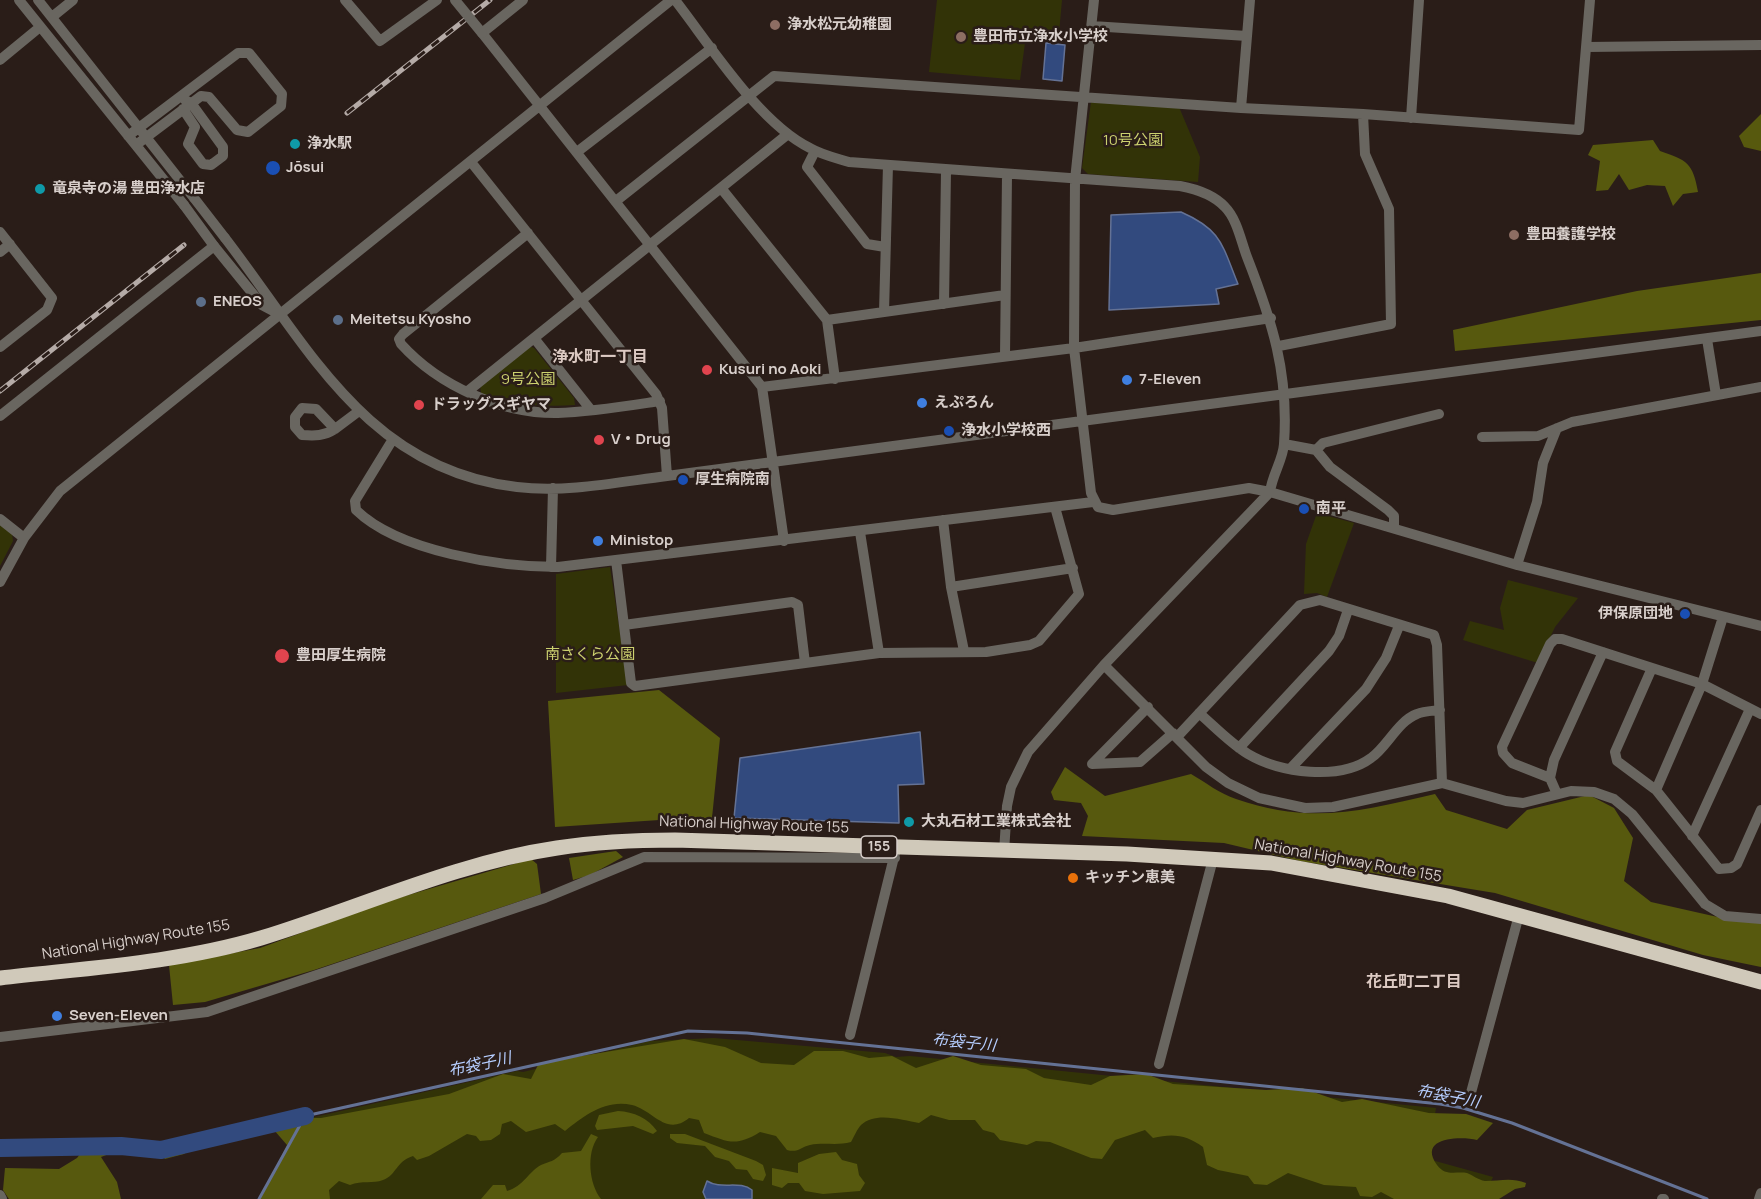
<!DOCTYPE html>
<meta charset="utf-8">
<style>
body{margin:0}
canvas{display:block;background:#2a1d18}
</style>
<canvas width="1761" height="1199"></canvas>
<script>
const ctx = document.querySelector('canvas').getContext('2d');
ctx.lineJoin = 'round';
function fill(path, color) { ctx.fillStyle = color; ctx.fill(path, 'evenodd'); }
function trace(path, color, width, dash) { ctx.strokeStyle = color; ctx.lineWidth = width; ctx.lineCap = dash ? 'butt' : 'round'; ctx.setLineDash(dash || []); ctx.stroke(path); }
function write(font, color, halo, rows, align = 'center') {
  ctx.font = font + ' Manrope,"Noto Sans JP",sans-serif'; ctx.lineWidth = 5; ctx.setLineDash([]); ctx.textBaseline = 'middle'; ctx.strokeStyle = halo; ctx.fillStyle = color; for (const [text, x, y, turn = 0] of rows) {
    ctx.save(); ctx.translate(x, y); ctx.rotate((+turn || 0) * Math.PI / 180); ctx.textAlign = isNaN(turn) ? turn : align; if (halo) ctx.strokeText(text, 0, 0); ctx.fillText(text, 0, 0); ctx.restore();
  }
}
fill(new Path2D(`
 M937,0H1062L1059,33L1027,28L1020,80L929,72Z
 M1091,102L1179,107L1200,157L1198,182L1088,174L1082,168Z
 M529,346L534,348L574,398L575,405C542,407 512,405 481,393L480,385Z
 M1317,513L1354,523L1327,597L1317,593L1304,594L1306,544Z
 M0,525L12,534L13,541L0,566Z
 M610,567L628,685L556,693V574Z
 M1508,580L1578,598L1555,627L1538,663L1463,640L1470,621L1504,630L1500,608Z
 M714,1038L885,1053L896,1057L910,1056L1436,1108L1428,1159L1493,1177L1483,1199H263L306,1119L517,1071L523,1072L650,1041Z`), '#323307');
fill(new Path2D(`
 M1761,114V151L1744,147L1739,136Z
 M1653,140L1660,151C1687,160 1693,163 1698,192L1683,194L1673,206L1665,186L1647,185L1629,190L1619,174L1608,190L1596,191L1600,161L1588,155L1593,145Z
 M1761,273V320L1455,351L1453,330L1637,291Z
 M659,690L720,738L712,818H689L555,827L548,701Z
 M1065,767L1105,796L1191,774C1205,782 1220,794 1236,799C1310,825 1362,811 1435,794L1446,810L1507,829L1527,810L1589,795L1614,808L1633,838L1624,881L1651,902L1722,918L1761,921V967L1703,955L1495,893L1300,861L1224,843L1082,836L1088,816L1081,803L1054,800L1051,792Z
 M616,851L623,857L590,875L573,880L569,858Z
 M531,859L537,864L541,894L314,970L205,1002L173,1005L169,965L260,948L388,901Z
 M684,1039L725,1047L761,1063L794,1065L814,1051H843L869,1058L892,1056L916,1068L953,1056L981,1065L1026,1069L1044,1078L1091,1085L1110,1076L1146,1074L1173,1084L1266,1090L1302,1088L1342,1102L1362,1099L1429,1113L1466,1114L1493,1123L1477,1140C1461,1136 1417,1137 1437,1165C1446,1177 1456,1171 1467,1173C1473,1175 1478,1180 1485,1181C1500,1181 1511,1177 1526,1183L1525,1187L1515,1189L1499,1199H1394L1381,1192L1372,1197L1360,1196L1356,1187L1324,1185L1288,1173L1267,1185L1254,1184L1248,1176L1218,1170L1207,1165L1203,1147C1187,1135 1173,1133 1153,1138L1145,1130L1115,1140L1102,1159L1091,1158L1050,1142L1036,1141L1027,1145L1000,1140L994,1133L983,1130L975,1120H949L931,1115L919,1123C903,1120 875,1111 861,1125C857,1129 854,1137 851,1142C837,1146 824,1142 810,1145C801,1147 798,1153 787,1150L776,1136L760,1132C736,1147 728,1142 704,1133L699,1120L689,1118C666,1137 653,1110 632,1105C605,1099 584,1116 565,1131L555,1124L526,1132L511,1121L502,1124L500,1134L491,1140L480,1141L476,1136L467,1134L429,1156L417,1160L413,1156C395,1162 397,1175 383,1180C373,1184 362,1180 350,1185L339,1181L329,1190L330,1199H260L287,1145L274,1130L250,1129L200,1140L184,1154L165,1159L153,1146H130L101,1157L117,1182L121,1199H9L3,1190L5,1168L59,1169L77,1158L87,1145L102,1139L161,1142L280,1118H321L449,1094L503,1074L531,1079L539,1063Z
 M618,1111C634,1112 648,1118 657,1131L653,1134L633,1126L597,1130L595,1126L599,1115Z
 M591,1134L598,1137C586,1153 589,1184 601,1199H481L493,1185H505L507,1191C524,1186 529,1171 541,1165C550,1161 554,1162 562,1153L581,1151Z
 M670,1134H685L756,1161L763,1165L766,1175L763,1181L753,1179L747,1170L736,1169L729,1161L715,1157L705,1146L677,1143L670,1138Z
 M836,1152L842,1160L857,1164L859,1175L865,1183L860,1191L823,1194L805,1191L799,1183H788L782,1188L772,1185V1168L798,1173V1163L819,1154Z`), '#57590e');
const water = new Path2D(`
 M1046,43L1065,45L1062,81L1043,79Z
 M1181,212C1222,230 1222,245 1238,284L1216,289L1219,304L1109,310L1111,215Z
 M920,732L924,784L898,785L899,823L734,818L740,758Z
 M707,1181C721,1190 740,1180 752,1190V1199H706L703,1192Z`);
fill(water, '#324a7e');
trace(water, '#647295', 1.5);
trace(new Path2D(`
 M259,1199L305,1116L688,1031L747,1033L1440,1104L1463,1108L1512,1123L1707,1199`), '#647295', 3);
trace(new Path2D(`
 M0,1148L121,1146L161,1150L305,1116`), '#324a7e', 18);
trace(new Path2D(`
 M19,0L184,205
 M38,0L194,198
 M345,0L380,41L437,0
 M523,0L482,33L762,387L784,541
 M675,0C710,45 759,123 810,148C822,155 836,158 849,162L1180,186C1196,189 1213,194 1225,207C1237,219 1241,241 1247,257C1272,321 1289,373 1284,444C1283,460 1272,475 1270,492L1104,665L1028,752L1011,787L1007,806L1004,852
 M1094,0L1075,180L1074,348L1091,493L1098,507L1113,510L1249,488L1270,492L1517,565L1761,626
 M52,17L73,0
 M1092,26L1247,36
 M1587,47L1761,45
 M0,60L40,27
 M1241,108L1250,0
 M183,109L195,127L188,144L203,164L211,165L223,156V147L191,103L185,100
 M1411,118L1419,0
 M128,136L238,53H249L282,94L281,106L248,132L237,130L209,97L201,96L136,145
 M815,151L807,167L867,244L885,247
 M577,152L712,48
 M471,162L656,394L662,408L667,476
 M721,188L827,320L835,379
 M616,201L774,76L1241,108L1363,114L1579,130L1590,0
 M0,232L52,298L47,310L0,347
 M528,233L403,334L399,339L401,344C439,386 502,414 558,413C592,412 627,406 660,401
 M225,238C307,344 366,470 517,487C566,493 619,482 667,476L1761,331
 M0,252L10,244
 M944,304L946,171
 M884,312L888,165
 M827,320L1005,295
 M534,338L591,410
 M1707,339L1716,395
 M1279,346L1391,324L1389,209L1365,154L1363,114
 M1005,356L1007,175
 M762,387L1074,348L1271,318
 M468,391L788,134
 M0,416L214,246L262,305L279,314
 M335,429L316,409L302,408L295,417V427L302,435C315,436 324,436 335,429L359,411
 M1482,437L1538,436L1572,422L1761,387
 M393,439L355,501L356,510C399,552 501,567 558,567L1093,502
 M1284,444L1316,450L1330,467L1388,510L1394,516V526
 M1316,450L1323,443L1439,414
 M0,519L24,538
 M943,520L951,587L964,651
 M860,532L879,653
 M616,560L631,683L635,686L879,653L986,652L1030,645L1039,641L1079,594L1055,507
 M1517,565L1537,502L1543,463L1557,428
 M551,567L553,488
 M0,582L24,538L60,491L671,0
 M951,587L1073,568
 M624,625L792,602L798,605L805,663
 M1104,665L1206,767L1228,783L1259,798L1305,808L1333,807L1442,783L1506,801L1523,803L1571,791L1594,792L1614,799L1632,814L1705,904L1725,916L1761,919
 M1652,668L1615,752L1617,761L1656,790L1719,869L1731,868L1737,864L1761,810
 M1148,707L1092,764L1140,762L1173,733
 M1199,713C1215,727 1230,743 1248,754C1280,773 1340,781 1371,758C1387,747 1398,721 1417,714C1424,711 1432,711 1440,710
 M1177,737L1300,605L1320,600L1434,635L1437,645L1442,783
 M1239,748L1329,651L1339,636L1348,610
 M1290,769L1366,689L1386,658L1399,626
 M1550,778L1554,760L1603,652
 M1656,790L1702,684L1723,617
 M1557,794L1550,778L1512,763L1503,753L1502,747L1550,644L1555,639H1562L1702,684L1761,714
 M1692,836L1750,709
 M850,1035L895,853
 M0,1037L207,1012L545,898L644,857L895,858
 M1159,1064L1213,859
 M1469,1100L1519,915
 M0,1195L2,1199
 M1662,1199H1664
 M1759,1199L1761,1193`), '#696660', 10);
trace(new Path2D(`
 M0,978C86,968 177,963 261,938C359,908 455,863 557,848C596,842 636,840 675,840L1127,854L1271,863L1448,896L1761,982`), '#d0c9ba', 15);
const rail = new Path2D(`
 M347,113L490,0
 M0,391L184,245`);
trace(rail, '#b5aba7', 5);
trace(rail, '#2a1d18', 3, [9]);
trace(new Path2D(`
 M455,0L482,33
 M194,198L225,238
 M184,205L214,246`), '#696660', 10);
for (const [x, y, r, color] of [
 [775,25,6,"#8d6e63"],
 [961,37,6,"#8d6e63"],
 [295,144,6,"#0f9aa8"],
 [273,168,8,"#1a4fb4"],
 [40,189,6,"#0f9aa8"],
 [1514,235,6,"#8d6e63"],
 [201,302,6,"#5c6f8a"],
 [338,320,6,"#5c6f8a"],
 [707,370,6,"#e0444e"],
 [1127,380,6,"#3f7fe0"],
 [922,403,6,"#3f7fe0"],
 [419,405,6,"#e0444e"],
 [949,431,6,"#1a4fb4"],
 [599,440,6,"#e0444e"],
 [683,480,6,"#1a4fb4"],
 [1304,509,6,"#1a4fb4"],
 [598,541,6,"#3f7fe0"],
 [1685,614,6,"#1a4fb4"],
 [282,656,8,"#e0444e"],
 [909,822,6,"#0f9aa8"],
 [1073,878,6,"#e8710a"],
 [57,1016,6,"#3f7fe0"]
]) { const dot = new Path2D(); dot.arc(x, y, r, 0, 2 * Math.PI); ctx.fillStyle = color; ctx.fill(dot); trace(dot, '#2a1d18', 2); }
for (const [x, y, w] of [
 [879,847,36]
]) { const box = new Path2D(); box.roundRect(x - w / 2, y - 11, w, 22, 4.5); ctx.fillStyle = '#2a1d18'; ctx.fill(box); trace(box, '#d8cfcb', 1.5); }
write('bold 14px', '#d8cfcb', null, [
 ["155",879,847]
]);
write('bold 15px', '#d8cfcb', '#2a1d18', [
 ["浄水松元幼稚園",787,25],
 ["豊田市立浄水小学校",973,37],
 ["浄水駅",307,144],
 ["Jōsui",286,168],
 ["竜泉寺の湯 豊田浄水店",52,189],
 ["豊田養護学校",1526,235],
 ["ENEOS",213,302],
 ["Meitetsu Kyosho",350,320],
 ["Kusuri no Aoki",719,370],
 ["7-Eleven",1139,380],
 ["えぷろん",934,403],
 ["ドラッグスギヤマ",431,405],
 ["浄水小学校西",961,431],
 ["V・Drug",611,440],
 ["厚生病院南",695,480],
 ["南平",1316,509],
 ["Ministop",610,541],
 ["伊保原団地",1673,614,"right"],
 ["豊田厚生病院",296,656],
 ["大丸石材工業株式会社",921,822],
 ["キッチン恵美",1085,878],
 ["Seven-Eleven",69,1016]
], 'left');
write('15px', '#ccd16f', '#2a1d18', [
 ["10号公園",1133,141],
 ["9号公園",528,380],
 ["南さくら公園",590,655]
]);
write('15px', '#d8cfcb', '#2a1d18', [
 ["National Highway Route 155",754,825,2],
 ["National Highway Route 155",1348,861,10],
 ["National Highway Route 155",136,940,-9]
]);
write('bold 16px', '#dccac3', '#2a1d18', [
 ["浄水町一丁目",600,358],
 ["花丘町二丁目",1414,983]
]);
write('italic 16px', '#b5cdfe', '#2a1d18', [
 ["布袋子川",964,1043,6],
 ["布袋子川",480,1065,-12],
 ["布袋子川",1448,1097,11]
]);
</script>
